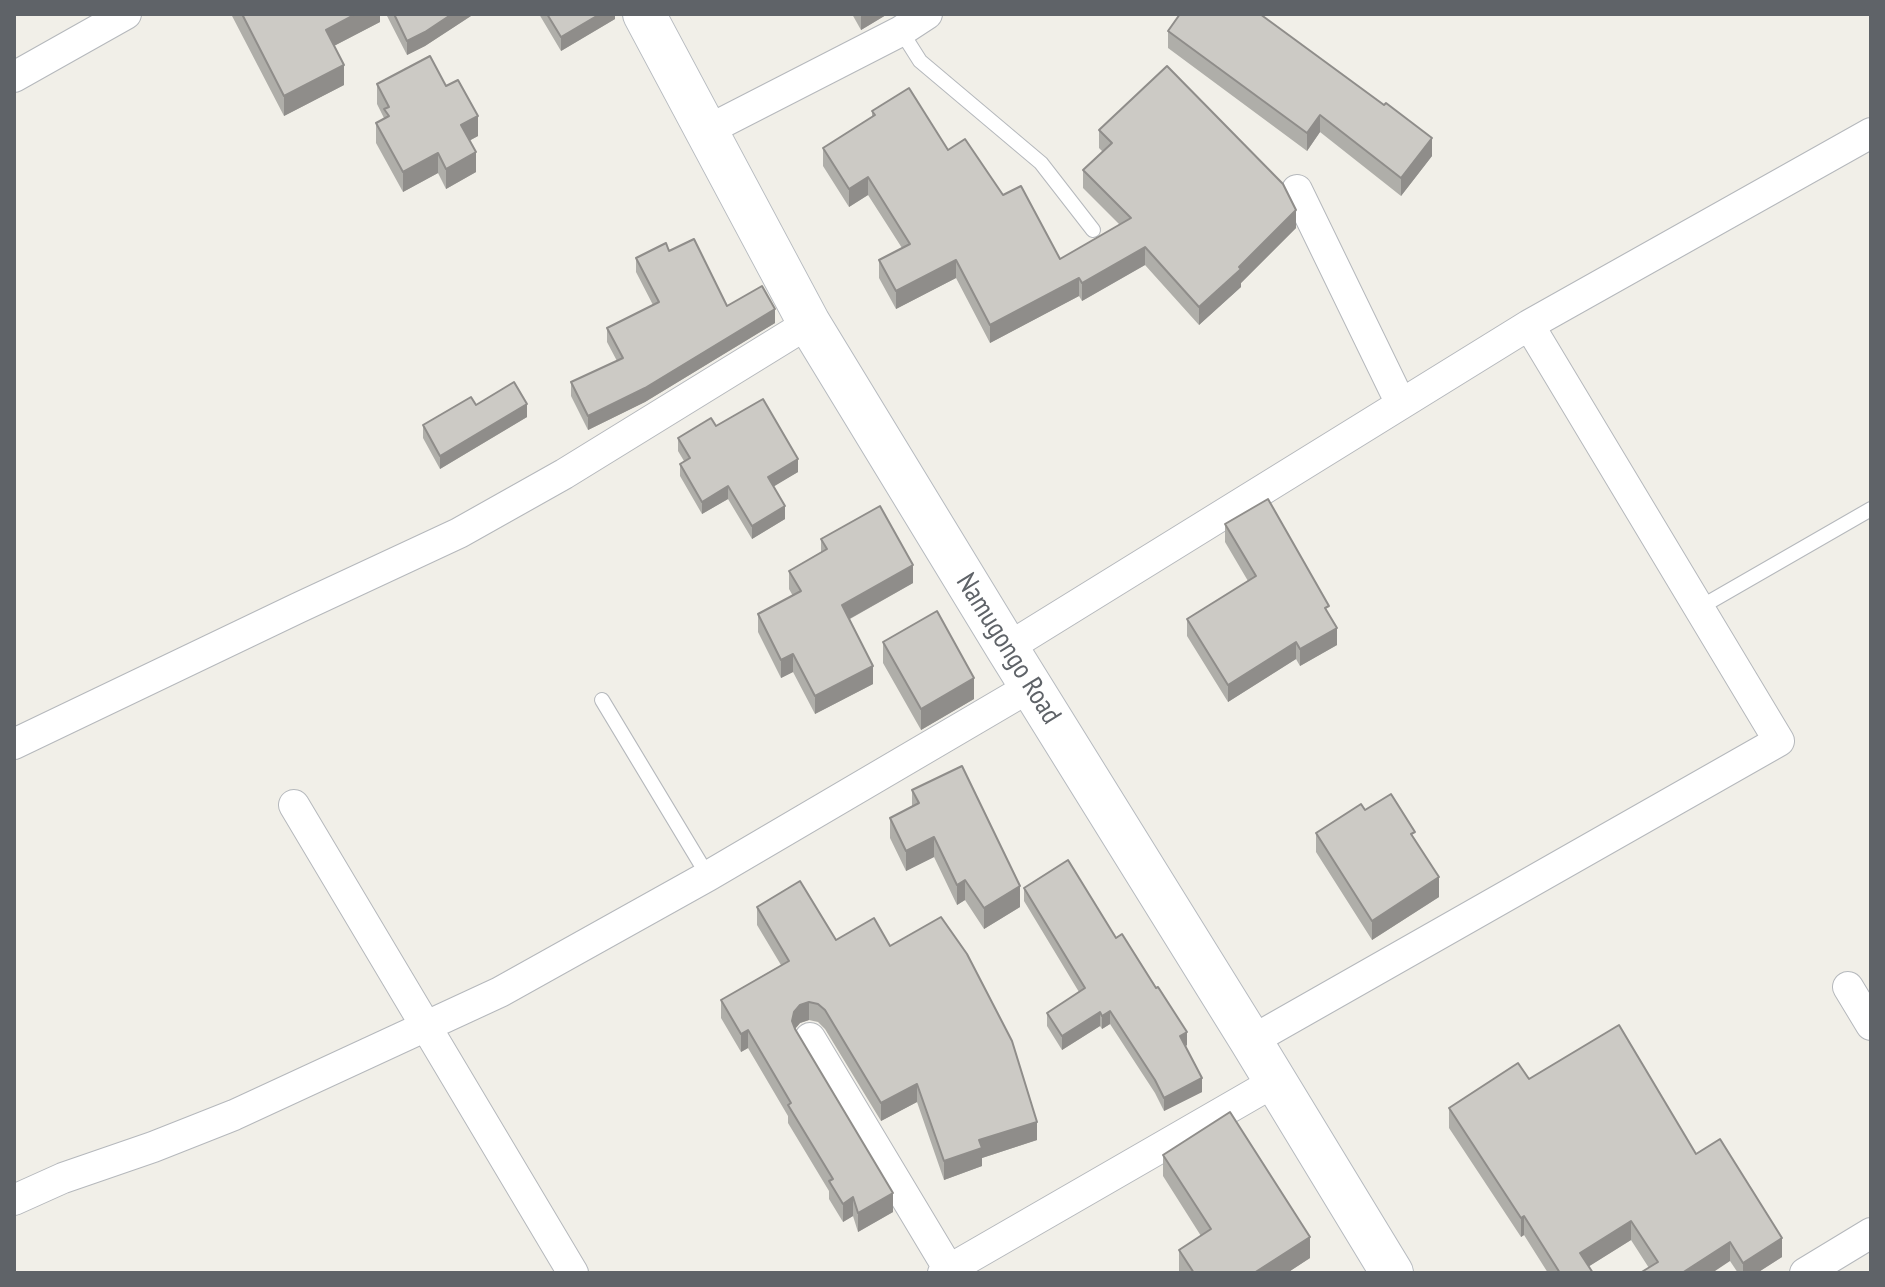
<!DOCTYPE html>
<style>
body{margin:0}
#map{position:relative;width:1885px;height:1287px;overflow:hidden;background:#f1efe8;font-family:"PT Sans Narrow",sans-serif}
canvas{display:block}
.frame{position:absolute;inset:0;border:16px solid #5f6368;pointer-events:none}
</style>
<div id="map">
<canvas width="1885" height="1287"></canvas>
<div class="frame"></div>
</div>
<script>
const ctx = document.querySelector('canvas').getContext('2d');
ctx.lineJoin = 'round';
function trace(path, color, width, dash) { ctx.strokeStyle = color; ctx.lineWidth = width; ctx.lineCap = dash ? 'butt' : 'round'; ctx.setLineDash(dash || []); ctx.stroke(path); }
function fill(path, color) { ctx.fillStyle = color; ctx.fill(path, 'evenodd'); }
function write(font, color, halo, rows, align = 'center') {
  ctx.font = font + ' "PT Sans Narrow",sans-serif'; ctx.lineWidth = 8; ctx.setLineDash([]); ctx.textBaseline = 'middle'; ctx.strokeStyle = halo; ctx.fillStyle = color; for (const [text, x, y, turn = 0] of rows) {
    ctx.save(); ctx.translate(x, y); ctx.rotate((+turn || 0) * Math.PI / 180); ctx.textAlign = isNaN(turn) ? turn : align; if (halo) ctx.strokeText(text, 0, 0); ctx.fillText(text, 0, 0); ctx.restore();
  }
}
const lane = new Path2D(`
 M901,31L920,61L1041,163L1093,230
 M1699,608L1871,509
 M602,700L708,876`);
const street = new Path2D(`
 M14,77L126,14
 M706,131L901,31L927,14
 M1297,190L1401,404
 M1007,648L1529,325L1871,133
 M14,744L298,608L459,533L564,474L809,323
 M294,805L573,1273
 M1848,987L1871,1025
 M810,1038L951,1273
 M1251,1041L1779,741L1529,325
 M14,1200L63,1178L153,1147L234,1115L500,992L708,876L1030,687
 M943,1273L1276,1081
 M1805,1273L1871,1233`);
const secondary = new Path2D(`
 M644,14L809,323L1007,648L1251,1041L1392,1273`);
trace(lane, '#b5b8bc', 16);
trace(street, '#b5b8bc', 32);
trace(secondary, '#b6babf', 44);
trace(lane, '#fff', 14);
trace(street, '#fff', 30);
trace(secondary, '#fff', 42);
fill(new Path2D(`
 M231,14H380V22L334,46L344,85L284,116Z
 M386,14H474L425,46L407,55Z
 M539,14H615V19L561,51Z
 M852,14H886V15L861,30Z
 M1263,17L1432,156L1401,196L1320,132L1307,151L1168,48V31Z
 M377,84L446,86L478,136L469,141L476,172L446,189L438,173L403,192L376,143V123L384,118L377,104Z
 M872,111L948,150L1003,195L1060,259L1120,225L1083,188V170L1103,152L1099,148V130L1296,228L1241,283V287L1199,325L1145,265L1082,301L1079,296L990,343L956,278L896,309L879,278V260L902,248L868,195L849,207L823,166V148L872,117Z
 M669,251L727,306L775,323L645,402L588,430L571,396V382L617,361L607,342V328L653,305L636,272V258Z
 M476,405L527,417L440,469L423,438V425Z
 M716,426L798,472L773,486L785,519L752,539L728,499L702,514L680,476V464L684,461L678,451V438Z
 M1225,524L1329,614L1337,645L1300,666L1296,659L1228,702L1187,636V619L1248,581L1225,542Z
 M821,539L913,583L850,619L873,684L815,714L793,672L781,678L758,632V614L793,596L789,589V571L821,552Z
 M883,642L974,699L921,730L883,663Z
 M912,790L1020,907L984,929L965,900L957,905L934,857L906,871L890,838V818L912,806Z
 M1365,810L1415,839L1439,897L1372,940L1316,852V833Z
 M1024,888L1116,938L1187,1045L1186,1046L1202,1092L1164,1111L1155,1093L1110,1024L1102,1029L1100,1026L1062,1050L1047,1026V1013L1079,992L1024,901Z
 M757,907L836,940L890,946L1037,1140L982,1158V1166L944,1180L917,1102L881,1121L825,1029L818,1022L809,1020L800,1023L795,1029L893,1212L858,1232L853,1216L843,1222L829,1199V1191L788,1123V1116L748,1048L741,1052L721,1018V1000L781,965L757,925Z
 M1529,1079L1696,1154L1782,1257L1757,1273H1738L1730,1261L1649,1268L1631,1240L1589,1266L1593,1273H1548L1524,1235L1521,1237L1449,1128V1108Z
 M1163,1155L1310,1258L1287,1273H1180L1179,1271V1250L1201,1236L1163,1176Z`), '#afaea9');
fill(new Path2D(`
 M356,14H380V22L326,50V30Z
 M452,14H474L425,46L407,55V41Z
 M600,14H615V19L561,51V37Z
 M861,14H886V15L861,30Z
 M344,65V85L284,116V96Z
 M1320,115V132L1307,151V133Z
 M478,116V136L461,145V125Z
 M1432,138V156L1401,196V178Z
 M476,152V172L446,189V169Z
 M438,153V173L403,192V172Z
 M868,177V195L849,207V189Z
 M1296,210V228L1241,283V287L1199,325V307Z
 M1145,247V265L1082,301V283Z
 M956,260V278L896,309V291Z
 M1079,278V296L990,343V325Z
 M775,309V323L645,402L588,430V416Z
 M527,404V417L440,469V456Z
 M798,459V472L768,490V477Z
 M728,486V499L702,514V502Z
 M785,506V519L752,539V526Z
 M913,565V583L842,623V605Z
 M1337,628V645L1300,666V649Z
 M1296,642V659L1228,702V685Z
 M793,654V672L781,678V660Z
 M873,666V684L815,714V696Z
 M974,678V699L921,730V709Z
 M934,837V857L906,871V851Z
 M1439,877V897L1372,940V921Z
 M965,880V900L957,905V885Z
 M1020,886V907L984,929V908Z
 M809,1002V1020L800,1023L794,1030L792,1021L794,1012L800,1005Z
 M1110,1011V1024L1102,1029V1016Z
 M1100,1012V1026L1062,1050V1036Z
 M748,1030V1048L741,1052V1034Z
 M1187,1032V1045L1180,1050V1036Z
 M1202,1078V1092L1164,1111V1098Z
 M917,1084V1102L881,1121V1103Z
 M1037,1122V1140L982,1158V1166L944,1180V1161L979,1140Z
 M893,1193V1212L858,1232V1213Z
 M853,1197V1216L843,1222V1204Z
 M1524,1216V1235L1521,1237V1218Z
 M1631,1221V1240L1580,1272V1253Z
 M1310,1237V1258L1287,1273H1254Z
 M1782,1238V1257L1757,1273H1743V1263Z
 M1730,1242V1261L1712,1273H1682Z`), '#8f8d8a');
const building = new Path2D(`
 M242,14H356L326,30L344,65L284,96Z
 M394,14H452L425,32L407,41Z
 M547,14H600L561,37Z
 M1180,14H1260L1384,105L1386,103L1432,138L1401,178L1320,115L1307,133L1168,31Z
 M430,56L446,86L458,80L478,116L461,125L476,152L446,169L438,153L403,172L376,123L389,116L384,109L389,107L377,84Z
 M1167,66L1283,184L1296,210L1239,267L1241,269L1199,307L1145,247L1082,283L1079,278L990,325L956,260L896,291L879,260L910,244L868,177L849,189L823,148L875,115L872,111L909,88L948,150L965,139L1003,195L1021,186L1060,259L1131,218L1083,170L1112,143L1099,130Z
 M694,239L727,306L762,286L775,309L645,388L588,416L571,382L623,358L607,328L659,302L636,258L666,243L669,251Z
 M514,382L527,404L440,456L423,425L471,397L476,405Z
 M763,399L798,459L768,477L785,506L752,526L728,486L702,502L680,464L690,458L678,438L711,418L716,426Z
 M1268,499L1329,606L1325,608L1337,628L1300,649L1296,642L1228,685L1187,619L1256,576L1225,524Z
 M880,506L913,565L842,605L873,666L815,696L793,654L781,660L758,614L801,591L789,571L827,549L821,539Z
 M937,611L974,678L921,709L883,642Z
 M962,766L1020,886L984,908L965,880L957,885L934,837L906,851L890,818L919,803L912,790Z
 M1391,794L1415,832L1411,834L1439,877L1372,921L1316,833L1361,804L1365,810Z
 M1068,860L1116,938L1122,934L1156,988L1158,987L1187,1032L1180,1036L1202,1078L1164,1098L1155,1080L1110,1011L1102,1016L1100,1012L1062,1036L1047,1013L1085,988L1024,888Z
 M800,881L836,940L874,918L890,946L941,917L967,954L1012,1041L1037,1122L979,1140L982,1148L944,1161L917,1084L881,1103L825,1010L818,1004L809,1002L800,1005L794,1012L792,1021L795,1029L893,1193L858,1213L853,1197L843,1204L829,1181L833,1179L788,1105L791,1103L748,1030L741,1034L721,1000L789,961L757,907Z
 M1619,1025L1696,1154L1720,1139L1782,1238L1743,1263L1730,1242L1682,1273H1640L1658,1262L1631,1221L1580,1253L1593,1273H1560L1524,1216L1521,1218L1449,1108L1518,1063L1529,1079Z
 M1230,1112L1310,1237L1254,1273H1194L1179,1250L1211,1229L1163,1155Z`);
fill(building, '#cccac5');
trace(building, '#8f8d8a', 2);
write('28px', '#5f6368', '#fff', [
 ["Namugongo Road",1008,649,58]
]);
</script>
